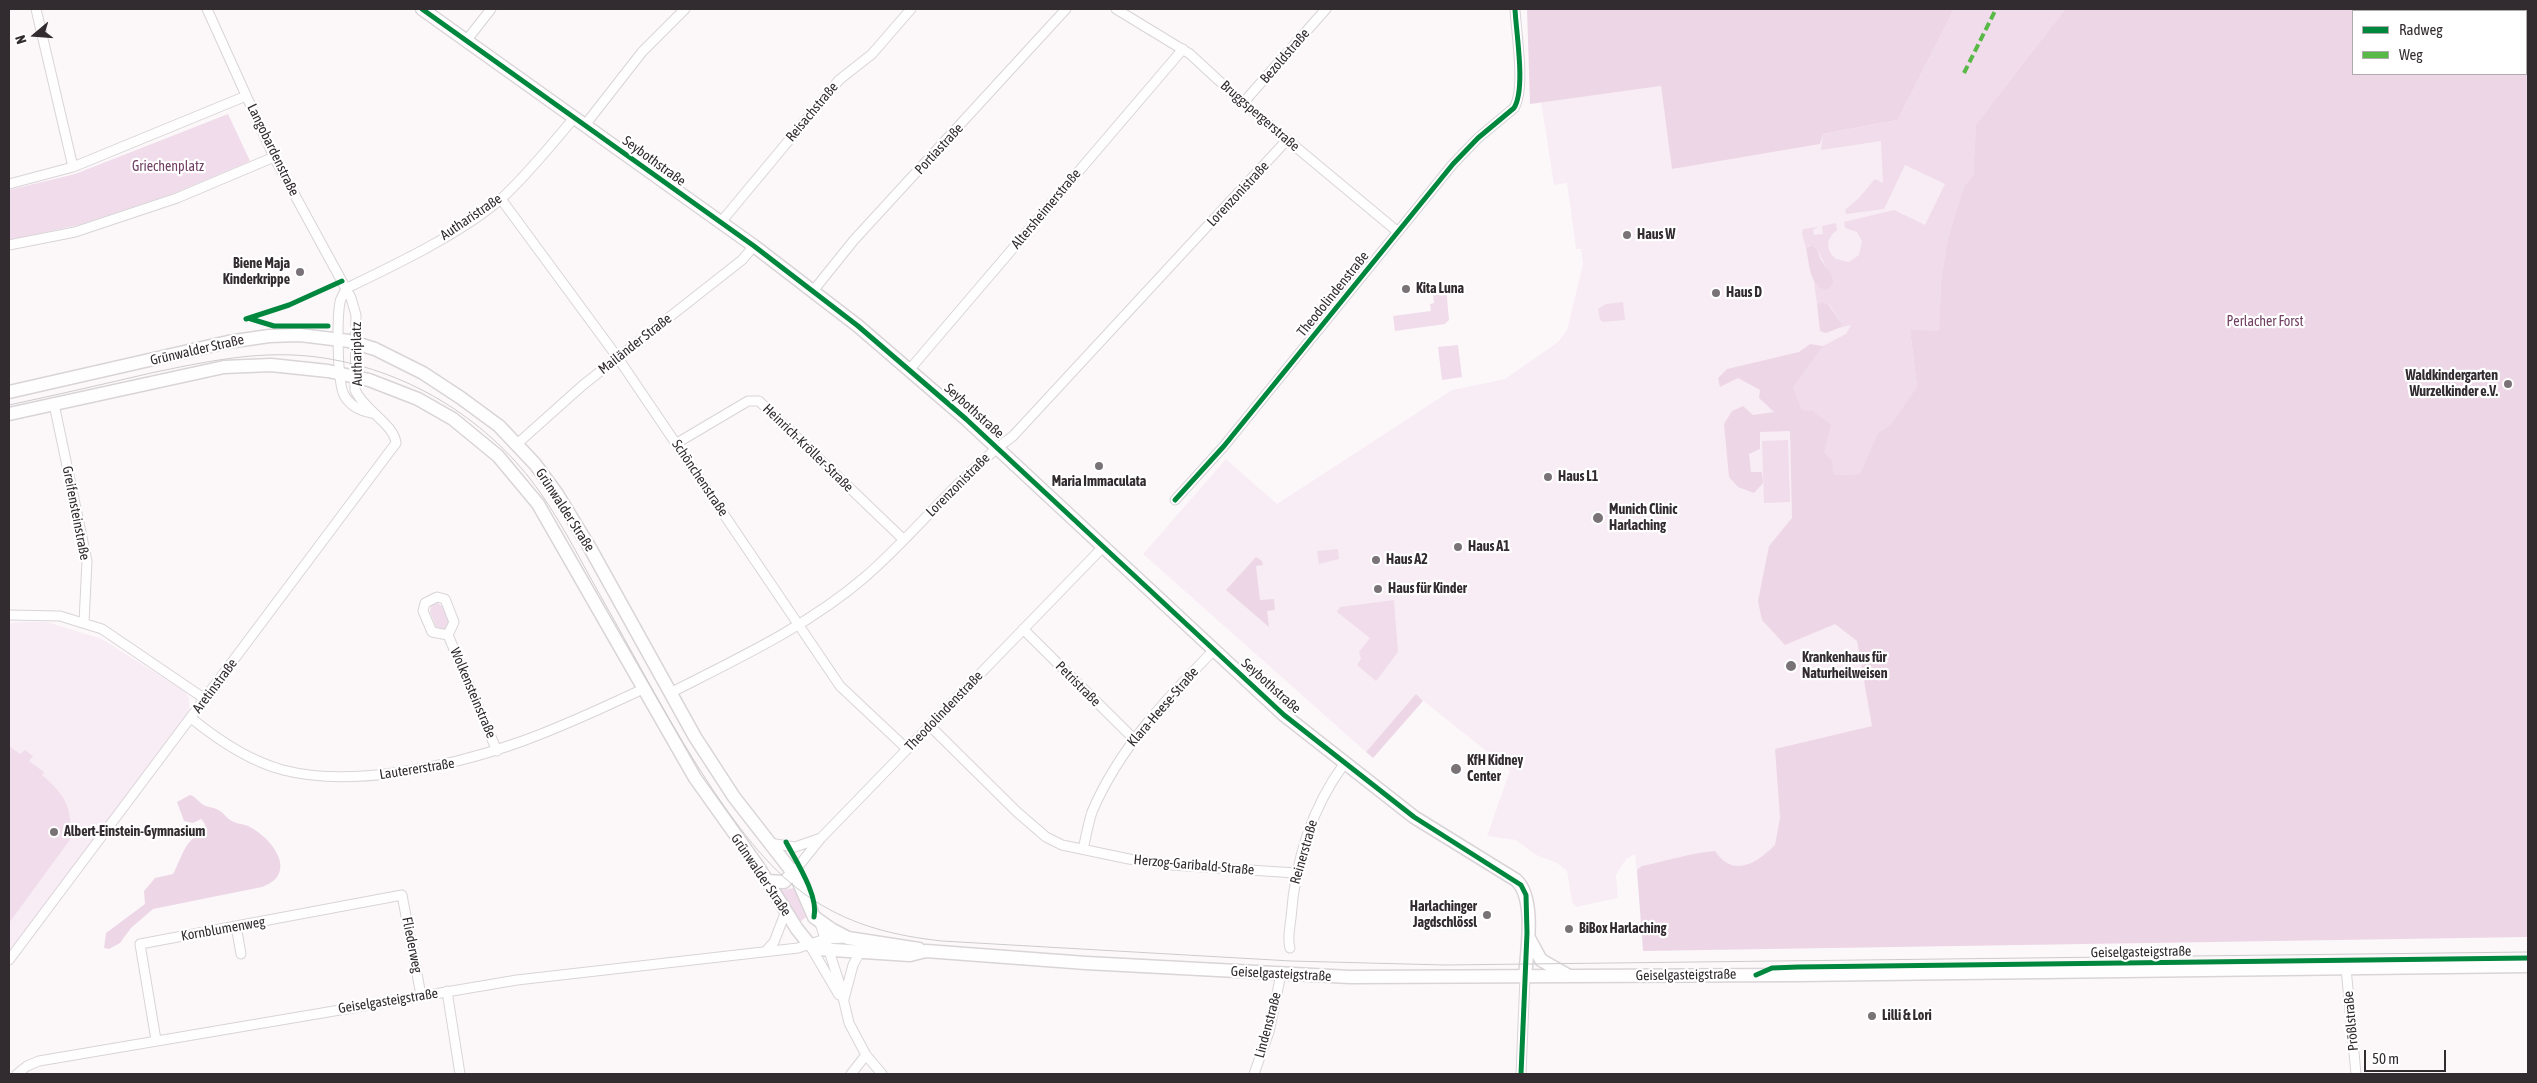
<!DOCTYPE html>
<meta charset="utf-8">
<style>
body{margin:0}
#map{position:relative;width:2537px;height:1083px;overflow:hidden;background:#fcf8fa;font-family:"Asap Condensed",sans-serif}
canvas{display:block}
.frame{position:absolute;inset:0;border:10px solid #322c30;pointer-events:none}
.legend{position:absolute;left:2352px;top:10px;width:175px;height:65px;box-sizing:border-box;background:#fff;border:1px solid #adabac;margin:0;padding:6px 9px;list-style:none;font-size:15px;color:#322c30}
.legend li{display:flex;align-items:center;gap:10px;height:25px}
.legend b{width:25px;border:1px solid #adabac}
.north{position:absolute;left:10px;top:10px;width:50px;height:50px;-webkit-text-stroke:4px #fff;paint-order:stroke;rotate:252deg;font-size:14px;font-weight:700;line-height:20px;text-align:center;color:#322c30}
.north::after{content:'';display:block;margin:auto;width:18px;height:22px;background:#322c30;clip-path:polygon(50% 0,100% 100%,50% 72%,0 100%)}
.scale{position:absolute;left:2364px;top:1050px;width:82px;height:22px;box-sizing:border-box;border:2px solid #322c30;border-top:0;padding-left:6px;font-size:15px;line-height:18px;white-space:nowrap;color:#322c30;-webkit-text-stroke:4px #fff;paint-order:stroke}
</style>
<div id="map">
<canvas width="2537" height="1083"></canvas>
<div class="frame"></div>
<ul class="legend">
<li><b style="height:6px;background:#00873e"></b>Radweg</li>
<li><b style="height:6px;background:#58b947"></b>Weg</li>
</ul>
<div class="north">N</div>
<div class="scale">50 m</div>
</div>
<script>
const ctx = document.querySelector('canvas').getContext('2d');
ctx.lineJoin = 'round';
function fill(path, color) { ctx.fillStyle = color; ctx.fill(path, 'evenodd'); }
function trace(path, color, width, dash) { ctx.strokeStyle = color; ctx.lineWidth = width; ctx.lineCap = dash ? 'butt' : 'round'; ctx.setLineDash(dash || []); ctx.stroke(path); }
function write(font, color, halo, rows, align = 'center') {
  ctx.font = font + ' "Asap Condensed",sans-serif'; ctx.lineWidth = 4.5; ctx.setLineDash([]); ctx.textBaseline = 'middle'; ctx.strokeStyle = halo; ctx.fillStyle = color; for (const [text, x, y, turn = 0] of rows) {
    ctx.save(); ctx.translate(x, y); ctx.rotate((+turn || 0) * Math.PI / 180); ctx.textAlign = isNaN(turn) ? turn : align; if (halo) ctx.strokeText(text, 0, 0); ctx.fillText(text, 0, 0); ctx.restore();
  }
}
fill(new Path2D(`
 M1661,86L1673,169L1823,134L1976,124L2067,894L1641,914L1635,854L1626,859L1616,875L1618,898L1576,907L1572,902L1567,871L1557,863L1536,855L1516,840L1487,836L1510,770L1416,695L1366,752L1143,554L1226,459L1277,504L1452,390L1505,379L1558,342L1567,330L1583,264L1581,249H1576L1567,183L1554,185L1541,102Z
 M23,622H47L102,639L184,691L189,698V707L188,713L9,952V623Z`), '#f9edf5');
fill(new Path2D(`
 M1954,9H2065L1976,124L1973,176L1964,187L1948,238L1941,282L1939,331H1910L1917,387L1890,425L1878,433L1860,474L1834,475L1832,460L1824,452L1802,410L1793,387L1823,346L1846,334L1851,325L1839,328L1841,322L1829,304L1823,302L1817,304L1814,282L1817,286L1833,280L1816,247L1809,245L1806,248L1802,234L1803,229L1818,227L1813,230L1814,235L1823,234L1822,226L1836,223L1837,230C1826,238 1825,250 1836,259L1849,262L1859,255L1862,241L1857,232L1845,228L1844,222L1894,210L1925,225L1945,184L1905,165L1884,209L1846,214L1845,210L1858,199L1875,179L1883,183L1881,141L1821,150L1823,134L1898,120Z
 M228,114L250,161L175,193L79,225L9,240V190L75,174Z
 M1427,283L1446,287L1449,320L1445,324L1395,331L1393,316L1431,311L1430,304L1434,303L1432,287H1428Z
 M1623,302L1625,320L1603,322L1600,319L1598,309L1606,304Z
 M1458,345L1462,377L1442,380L1438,347Z
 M1788,440L1790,502L1764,503L1762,441Z
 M1338,549L1339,559L1319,564L1317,551Z
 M1394,600L1398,652L1376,681L1357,665L1361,659L1359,652L1370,638L1337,612L1340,607Z
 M438,603L443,607L449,622L444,630L436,627L430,612L431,605Z
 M9,746L20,754L25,750L33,756L29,761L44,772L42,775C58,789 71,802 70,825L77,830L9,923Z
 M779,888L783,890L794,888L806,917L800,922Z`), '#f0dcea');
fill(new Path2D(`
 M1527,9H1954L1898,120L1823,134L1820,144L1672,169L1661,86L1530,104Z
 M2065,9H2528V937L1643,951L1637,870L1642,866C1667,861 1690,853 1715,851C1733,878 1756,864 1775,845L1780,818L1775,749L1872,726L1857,641L1835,624L1785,645L1762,620L1758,601L1769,546L1792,518L1790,431L1760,432V449L1749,454L1751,472H1762L1763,483L1754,493L1738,487L1729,477L1724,424L1732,411L1743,406L1753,415L1774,412L1759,398L1760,390L1738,378L1720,387L1718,378L1727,369L1799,352L1810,344L1823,346L1793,387L1802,410L1812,411L1831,425L1824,452L1832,460L1834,475L1860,474L1878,433L1890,425L1917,387L1910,330L1939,331L1941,281L1948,238L1964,187L1973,176L1976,124ZM2526,11V74H2353V11Z
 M1811,245C1820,248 1817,254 1822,261C1827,270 1833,272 1833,283L1828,289C1810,292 1809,261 1806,248Z
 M1823,302L1828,304L1842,324L1839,328L1826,333L1820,331L1817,304Z
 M1256,557L1262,561L1263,565L1256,566L1260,600L1274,599L1275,610L1267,611L1269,627L1226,590Z
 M1416,694L1423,701L1373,758L1366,752Z
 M190,795C196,797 198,801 202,804C208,808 215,807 220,811C225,814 227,819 232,821C237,824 245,824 250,827C273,839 299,874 262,887L153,909L131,928L120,943L109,949L104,948L106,933L145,904L144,891L155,878L173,874C182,858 186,834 206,834L205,824L201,819L193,823L184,821L177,802Z`), '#edd7e6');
const street = new Path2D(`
 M36,9L73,167
 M1116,9L1190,54L1243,103L1398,232
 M466,41L491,9
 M1243,103L1326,9
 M585,125L642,52L685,9
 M9,184L73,167L246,96
 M501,199L618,358L840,686L907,749
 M721,222L839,80L872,54L911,9
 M9,245L75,232L177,198L274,157
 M347,288C393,266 464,232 502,198C529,173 551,145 574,118
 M347,288C344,293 341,297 340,302C337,319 337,381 344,395C350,406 361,411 372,413
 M813,291L854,240L1066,9
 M910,369L1183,49
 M54,404L87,561L84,622
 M677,443L748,401H759L903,539
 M517,444L583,385L742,260L754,246
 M1175,500L1224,446L1453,164L1478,138L1514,108C1526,89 1516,32 1515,9
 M9,615L60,616L102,629L205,699
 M1023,629L1133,738
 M448,635L432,632L423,611L425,603L437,597L445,599L454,622L448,635L497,751
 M670,693C737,659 808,626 865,577C917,532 958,476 1013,436L1287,140
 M191,718C218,740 249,761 283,770C318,779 357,778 393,773C487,761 558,729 643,689
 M930,726L1017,812L1046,837L1062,845L1129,859L1172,865L1296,873
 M769,843L795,847L821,838L1104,546
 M1083,849C1086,837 1088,824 1092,812C1119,748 1167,698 1214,650
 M793,873L821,838
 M820,923L840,985L849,1023L866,1055L882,1074
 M236,926L241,954
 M809,944L839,995
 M1290,948C1287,939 1290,927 1291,918C1295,862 1311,809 1344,764
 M765,952L774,942L786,911
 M9,960L396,443C394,424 364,410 355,390L356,315L351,298L274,157L207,9
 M2346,968L2356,1074
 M447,991L460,1074
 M844,999L853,965L860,952
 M156,1040L140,944L402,895L421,995
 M17,1074L27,1066L39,1061L517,980L798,948L825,939L846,938
 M851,1074L866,1055
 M1254,1074L1269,1032L1281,974
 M1521,1074L1525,977`);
const secondary = new Path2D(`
 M422,9L754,246L858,326L966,419L1284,715L1414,817L1516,880C1536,898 1527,951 1525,977
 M9,392L228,342L269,336L300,335L349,341L375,349L423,373L461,398L499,426L535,464L557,494L590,548L695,737L734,797L797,878L814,917L831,929L848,938L919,949
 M9,414L224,367L271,365L328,371L369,380L418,399L453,419L498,456L538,504L695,778L757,865L797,929L809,944L818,949L910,955L926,951L1086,963L1350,977L1798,975L2528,966
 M767,881L784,882L793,873
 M1529,938L1541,960L1569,976`);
trace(street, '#d9d4d7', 11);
trace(secondary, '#d9d4d7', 15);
trace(street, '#fffefe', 9);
trace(secondary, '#fffefe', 12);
trace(new Path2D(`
 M9,405C56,395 104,384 151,373C204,362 254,351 308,356C396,365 477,411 531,480C558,515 578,556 600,595C637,660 671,727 713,790C741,831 772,874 815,901C854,926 896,936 942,941L1291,961L1445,965L2528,952`), '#cccbcc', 1);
trace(new Path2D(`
 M1964,73L1996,9`), '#58b947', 4, [8, 4]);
trace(new Path2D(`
 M422,9L754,246L858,326L966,419L1284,715L1414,817L1521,885L1526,895L1527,933L1521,1074
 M246,319L289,305L342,281
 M251,319L274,326H328
 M1175,500L1224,446L1453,164L1478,138L1514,108C1526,89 1516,32 1515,9
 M786,842C796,861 819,896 814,917
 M1756,975L1772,968L1798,967L2528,958`), '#00873e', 5);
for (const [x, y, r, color] of [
 [1627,235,5,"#797377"],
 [300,272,5,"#797377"],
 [1406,289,5,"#797377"],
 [1716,293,5,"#797377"],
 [2508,384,5,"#797377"],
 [1099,466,5,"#797377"],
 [1548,477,5,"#797377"],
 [1598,518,6,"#797377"],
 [1458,547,5,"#797377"],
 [1376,560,5,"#797377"],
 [1378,589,5,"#797377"],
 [1791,666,6,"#797377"],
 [1456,769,6,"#797377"],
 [54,832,5,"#797377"],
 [1487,915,5,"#797377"],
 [1569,929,5,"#797377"],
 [1872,1016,5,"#797377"]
]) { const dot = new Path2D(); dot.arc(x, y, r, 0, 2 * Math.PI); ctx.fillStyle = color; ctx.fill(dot); trace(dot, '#fff', 2); }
write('14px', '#322c30', '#fff', [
 ["Bezoldstraße",1285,56,-49],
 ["Reisachstraße",812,112,-50],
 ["Bruggspergerstraße",1260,116,41],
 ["Portiastraße",939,149,-47],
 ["Langobardenstraße",273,150,64],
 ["Seybothstraße",654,161,36],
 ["Lorenzonistraße",1238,194,-47],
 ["Altersheimerstraße",1046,209,-50],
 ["Autharistraße",471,217,-34],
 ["Theodolindenstraße",1333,294,-51],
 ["Mailänder Straße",635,344,-38],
 ["Grünwalder Straße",197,350,-13],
 ["Authariplatz",357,354,-91],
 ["Seybothstraße",974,411,42],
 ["Heinrich-Kröller-Straße",808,448,44],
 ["Schönchenstraße",700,478,56],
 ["Lorenzonistraße",958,485,-45],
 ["Grünwalder Straße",565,510,57],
 ["Greifensteinstraße",76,513,79],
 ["Petristraße",1078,684,45],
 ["Aretinstraße",215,686,-53],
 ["Seybothstraße",1271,686,42],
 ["Wolkensteinstraße",473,693,67],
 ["Klara-Heese-Straße",1163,707,-49],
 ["Theodolindenstraße",944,711,-46],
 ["Lautererstraße",417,769,-9],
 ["Reinerstraße",1304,852,-74],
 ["Herzog-Garibald-Straße",1194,865,5],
 ["Grünwalder Straße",761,875,56],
 ["Kornblumenweg",223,929,-10],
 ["Fliederweg",412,945,79],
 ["Geiselgasteigstraße",2141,952,-1],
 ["Geiselgasteigstraße",1281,974,3],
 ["Geiselgasteigstraße",1686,975,-1],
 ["Geiselgasteigstraße",388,1001,-9],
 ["Prößlstraße",2351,1021,-95],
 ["Lindenstraße",1268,1025,-75]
]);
write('14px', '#714063', '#fff', [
 ["Griechenplatz",168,167],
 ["Perlacher Forst",2265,322]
]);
write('bold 14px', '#322c30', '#fff', [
 ["Haus W",1637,235],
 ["Biene Maja",290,264,"right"],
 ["Kinderkrippe",290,280,"right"],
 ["Kita Luna",1416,289],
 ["Haus D",1726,293],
 ["Waldkindergarten",2498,376,"right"],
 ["Wurzelkinder e.V.",2498,392,"right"],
 ["Haus L1",1558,477],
 ["Maria Immaculata",1099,482,"center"],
 ["Munich Clinic",1609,510],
 ["Harlaching",1609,526],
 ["Haus A1",1468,547],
 ["Haus A2",1386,560],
 ["Haus für Kinder",1388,589],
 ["Krankenhaus für",1802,658],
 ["Naturheilweisen",1802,674],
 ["KfH Kidney",1467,761],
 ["Center",1467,777],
 ["Albert-Einstein-Gymnasium",64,832],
 ["Harlachinger",1477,907,"right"],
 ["Jagdschlössl",1477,923,"right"],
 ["BiBox Harlaching",1579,929],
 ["Lilli & Lori",1882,1016]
], 'left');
</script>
